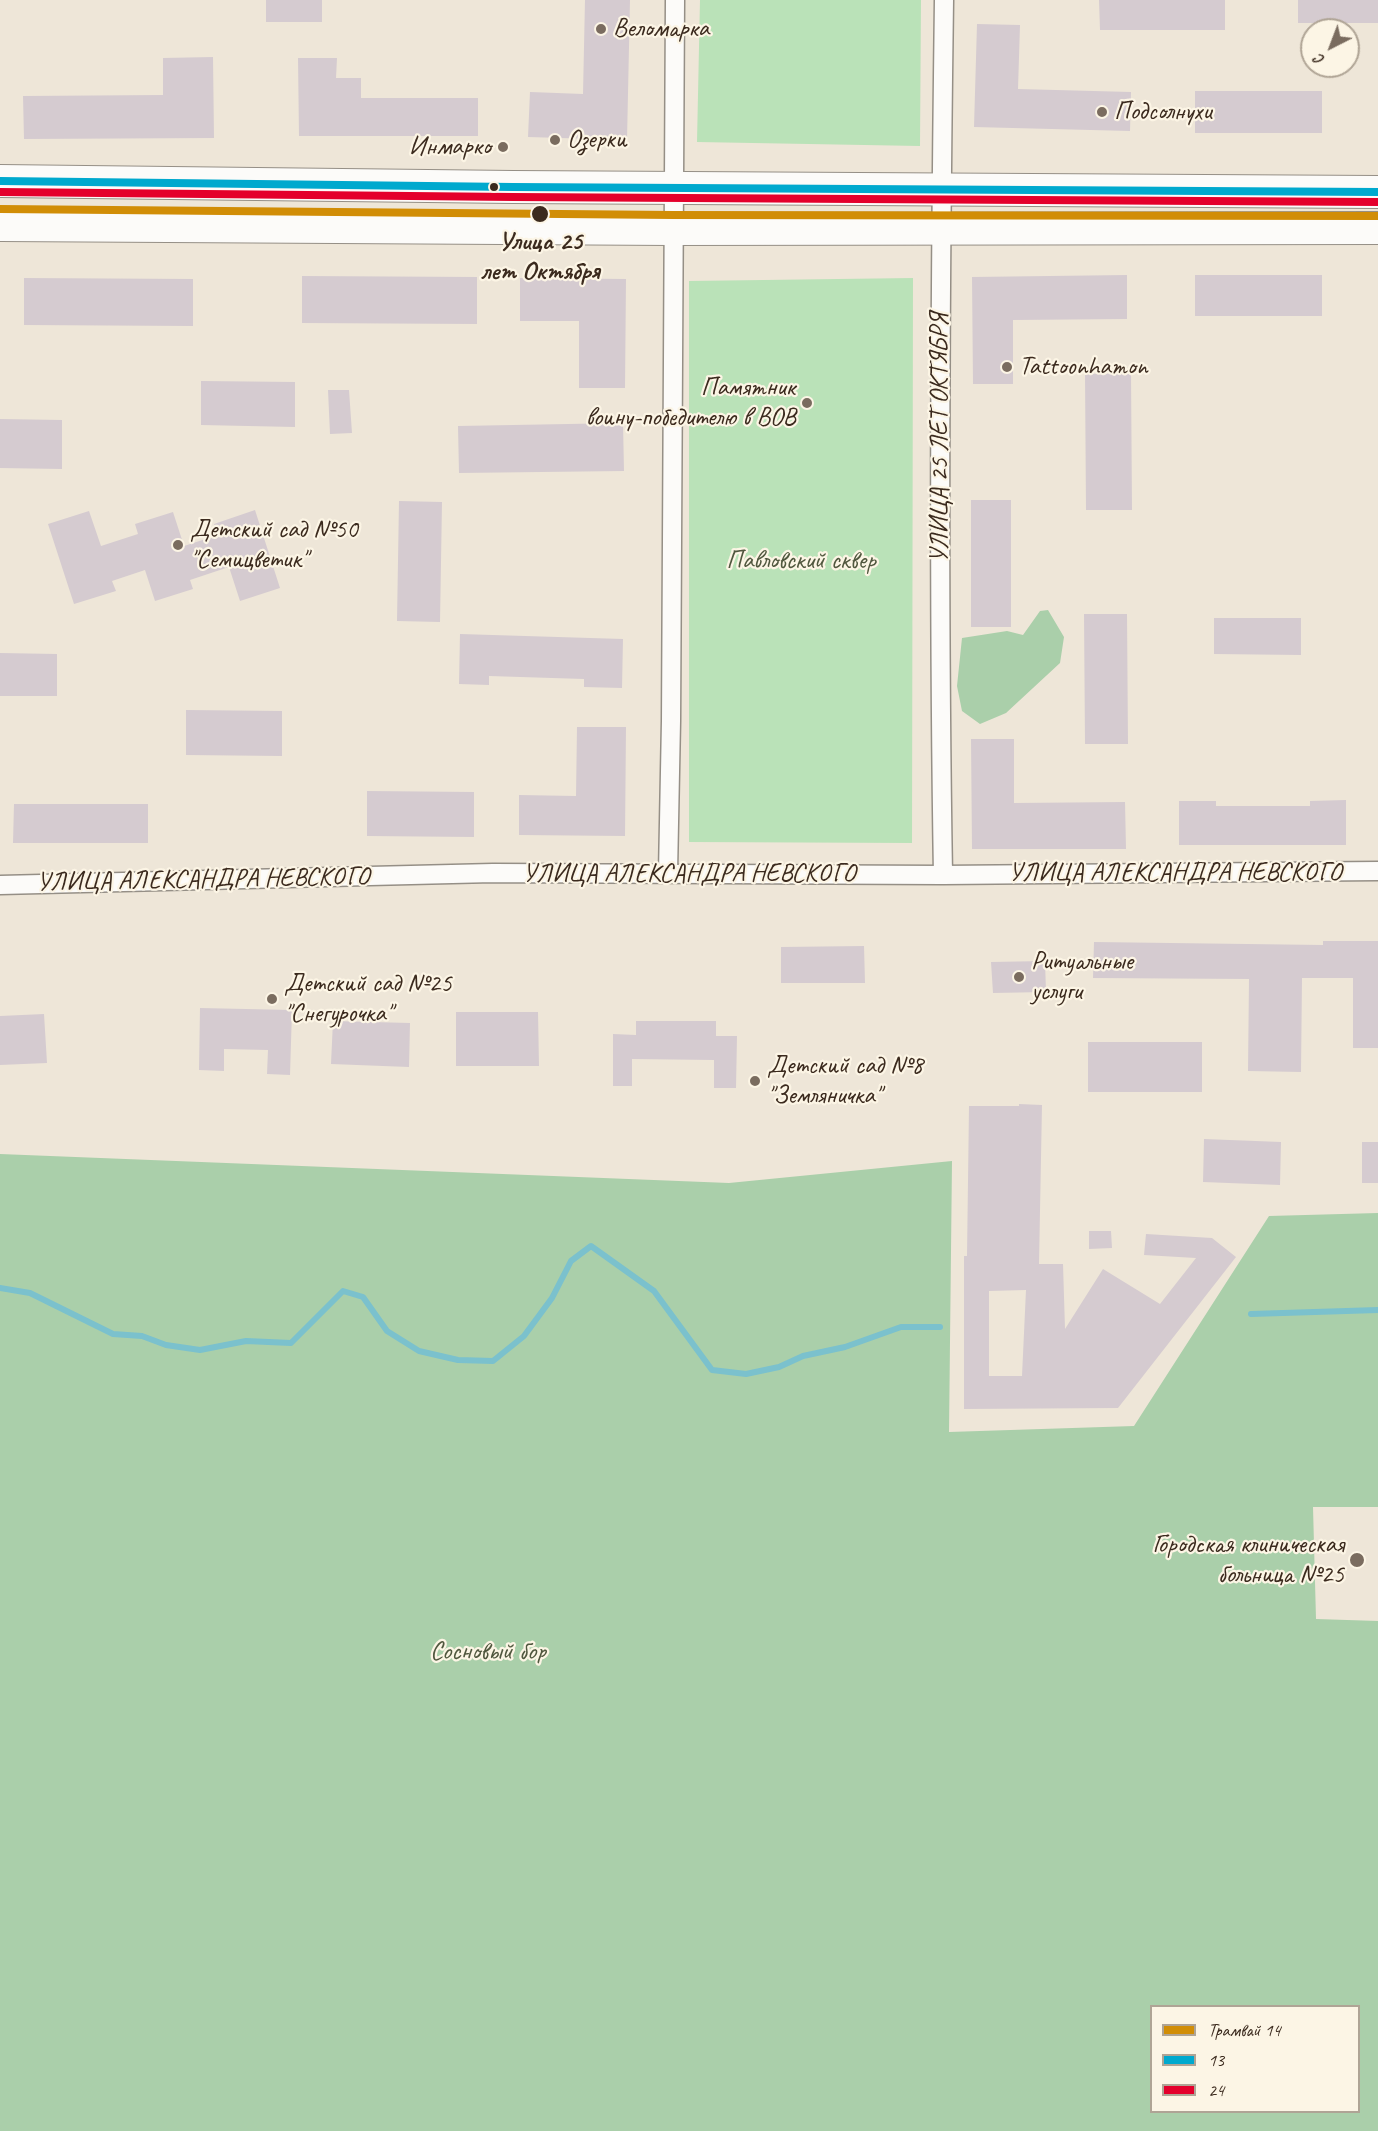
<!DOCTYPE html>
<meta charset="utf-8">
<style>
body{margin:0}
#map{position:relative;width:1378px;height:2131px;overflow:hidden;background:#eee6d8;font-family:Caveat,sans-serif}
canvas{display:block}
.legend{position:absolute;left:1150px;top:2005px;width:210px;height:108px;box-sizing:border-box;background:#fcf5e5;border:2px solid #afa495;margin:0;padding:8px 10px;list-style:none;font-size:18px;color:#3b2a1e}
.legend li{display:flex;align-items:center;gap:12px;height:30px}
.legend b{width:30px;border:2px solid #afa495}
.north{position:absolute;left:1300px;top:18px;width:60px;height:60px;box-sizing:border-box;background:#fcf5e5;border:2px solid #afa495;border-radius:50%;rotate:222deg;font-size:16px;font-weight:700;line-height:24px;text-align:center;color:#3b2a1e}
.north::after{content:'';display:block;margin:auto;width:21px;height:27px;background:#7a6c5f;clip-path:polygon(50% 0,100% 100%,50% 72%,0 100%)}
</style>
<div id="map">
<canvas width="1378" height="2131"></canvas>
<ul class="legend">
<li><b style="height:8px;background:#d18d06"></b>Трамвай 14</li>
<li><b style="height:8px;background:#00a9ce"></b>13</li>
<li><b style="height:8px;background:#e4002b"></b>24</li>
</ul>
<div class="north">С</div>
</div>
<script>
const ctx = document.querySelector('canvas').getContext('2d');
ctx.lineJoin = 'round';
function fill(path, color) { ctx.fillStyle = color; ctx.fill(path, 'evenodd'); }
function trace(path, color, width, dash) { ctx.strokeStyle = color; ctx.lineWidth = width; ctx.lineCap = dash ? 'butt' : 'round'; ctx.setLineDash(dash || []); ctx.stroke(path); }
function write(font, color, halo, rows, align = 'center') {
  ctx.font = font + ' Caveat,sans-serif'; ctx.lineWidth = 4.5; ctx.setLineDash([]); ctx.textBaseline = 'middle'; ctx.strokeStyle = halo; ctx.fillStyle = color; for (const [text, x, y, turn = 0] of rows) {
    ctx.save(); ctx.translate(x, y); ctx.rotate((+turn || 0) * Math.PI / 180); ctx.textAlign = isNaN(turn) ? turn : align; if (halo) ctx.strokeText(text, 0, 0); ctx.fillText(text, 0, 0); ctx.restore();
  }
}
fill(new Path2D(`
 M700,0H921L920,146L697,142Z
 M913,278L912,843L689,842V281Z`), '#bae2b8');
fill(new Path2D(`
 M1048,610L1064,637L1060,663L1006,713L980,724L962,711L957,686L962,638L1007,631L1023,635L1040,611Z
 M0,1154L729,1183L952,1161L949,1432L1134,1426L1269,1216L1378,1213V1507H1313L1316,1619L1378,1621V2131H0ZM1358,2006V2112H1152V2006Z`), '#aacfaa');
trace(new Path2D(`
 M0,1288L30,1293L113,1334L142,1336L166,1345L200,1350L246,1341L291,1343L343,1291L363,1297L387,1331L419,1351L458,1360L493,1361L524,1336L552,1298L571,1261L591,1246L654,1291L712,1370L746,1374L779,1367L803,1356L845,1347L901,1327H940
 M1251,1314L1378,1310`), '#7bc1cd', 6);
fill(new Path2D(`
 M266,0H322V22H266Z
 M585,0H630L627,140L528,137L530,92L583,94Z
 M1099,0H1225V30H1100Z
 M1298,0H1378V23H1298Z
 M977,24L1020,25L1018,89L1131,92L1130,131L974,127Z
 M213,57L214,138L24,139L23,96L163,95V58Z
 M298,58H337L336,78H361V98H478V136H299Z
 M1195,91H1322V133H1195Z
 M1127,275V319L1013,320V384H973L972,277Z
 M1195,275H1322V316H1195Z
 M302,276L477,277V324L302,323Z
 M24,278L193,279V326L24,325Z
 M520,278L626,279L625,388H579V321H520Z
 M1131,373L1132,510H1086L1085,374Z
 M201,381L295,382V427L201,425Z
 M328,390H349L352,433L330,434Z
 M0,419L62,420V469L0,468Z
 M623,423L624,471L459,473L458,426Z
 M971,500H1011V627H971Z
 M399,501L442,502L440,622L397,621Z
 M255,510L280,588L240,601L229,567L190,580L193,589L155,601L145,570L112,581L116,591L74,604L48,524L89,511L101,546L138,534L135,524L173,512L184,546L218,535L214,524Z
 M1084,614H1127L1128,744H1085Z
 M1214,618H1301V655L1214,654Z
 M460,634L623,639L622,688L584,687V679L489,676V685L459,684Z
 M0,653L57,654V696H0Z
 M186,710L282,711V756L186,755Z
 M577,727H626L625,836L519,835V795L576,796Z
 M971,739H1014V803L1125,802L1126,849H972Z
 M367,791L474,792V837L367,836Z
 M1346,800V845H1179V801H1216V806H1310V801Z
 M14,804H148V843H13Z
 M1323,941H1378V1048H1353V978H1302L1301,1072L1248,1071L1249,979L1093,978L1094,942L1323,945Z
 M864,946L865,983H781V947Z
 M1045,961L1046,992L993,993L991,962Z
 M200,1008L292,1010L290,1075L267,1074L268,1050L224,1049V1071L199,1070Z
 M456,1012H538L539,1066H456Z
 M44,1014L47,1063L0,1065V1016Z
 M333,1021L410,1023L409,1067L331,1064Z
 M636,1021H716V1036H737L736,1088H714V1060L632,1059V1086H613V1034L636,1035Z
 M1088,1042H1202V1092H1088Z
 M1019,1104L1042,1105L1039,1264H1063L1065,1329L1103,1269L1160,1304L1196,1258L1144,1255L1146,1234L1212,1238L1236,1257L1118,1408L964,1409V1256H967L969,1106H1019ZM1026,1290L1022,1376H989V1291Z
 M1204,1139L1281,1142L1280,1185L1203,1182Z
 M1362,1142H1378V1183H1362Z
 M1089,1231H1111L1112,1248L1089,1249Z`), '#d5cbd0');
const minor = new Path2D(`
 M668,873L671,721L675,0
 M943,875C938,583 940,292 944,0
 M0,885L493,873L943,875L1378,871`);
const trunk = new Path2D(`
 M0,181L513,187L1378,192
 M0,225L672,229L1378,228`);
trace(minor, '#958f86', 21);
trace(trunk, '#958f86', 34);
trace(minor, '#fcfbf9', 18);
trace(trunk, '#fcfbf9', 32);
trace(new Path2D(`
 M0,181L513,187L1378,192`), '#00a9ce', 8);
trace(new Path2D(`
 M0,192L513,197L1378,202`), '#e4002b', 8);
trace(new Path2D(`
 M0,209L673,215L1378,216`), '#d18d06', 8);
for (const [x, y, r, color] of [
 [601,29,6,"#7a6c5f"],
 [1102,112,6,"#7a6c5f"],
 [555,140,6,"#7a6c5f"],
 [503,147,6,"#7a6c5f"],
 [494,187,5,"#3b2a1e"],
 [540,214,9,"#3b2a1e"],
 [1007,367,6,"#7a6c5f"],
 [807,403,6,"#7a6c5f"],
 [178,545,6,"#7a6c5f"],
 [1019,977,6,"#7a6c5f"],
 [272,999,6,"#7a6c5f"],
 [755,1081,6,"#7a6c5f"],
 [1357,1560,8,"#7a6c5f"]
]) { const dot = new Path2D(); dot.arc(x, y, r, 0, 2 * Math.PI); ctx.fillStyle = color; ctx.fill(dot); trace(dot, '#fcf5e5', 2); }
write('26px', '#3b2a1e', '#fcf5e5', [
 ["Веломарка",613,29],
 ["Подсолнухи",1114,112],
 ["Озерки",567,140],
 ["Инмарко",491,147,"right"],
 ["Tattoonhamon",1019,367],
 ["Памятник",795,388,"right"],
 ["воину-победителю в ВОВ",795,418,"right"],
 ["Детский сад №50",190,530],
 ["\"Семицветик\"",190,560],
 ["Ритуальные",1031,962],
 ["услуги",1031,992],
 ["Детский сад №25",284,984],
 ["\"Снегурочка\"",284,1014],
 ["Детский сад №8",767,1066],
 ["\"Земляничка\"",767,1096],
 ["Городская клиническая",1344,1545,"right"],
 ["больница №25",1344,1575,"right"]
], 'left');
write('bold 26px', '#3b2a1e', '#fcf5e5', [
 ["Улица 25",540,242],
 ["лет Октября",540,272]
]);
write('26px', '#3b2a1e', '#fcf5e5', [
 ["УЛИЦА 25 ЛЕТ ОКТЯБРЯ",940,438,-90],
 ["УЛИЦА АЛЕКСАНДРА НЕВСКОГО",1175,873],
 ["УЛИЦА АЛЕКСАНДРА НЕВСКОГО",689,874],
 ["УЛИЦА АЛЕКСАНДРА НЕВСКОГО",203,880,-1]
]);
write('26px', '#50573e', '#fcf5e5', [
 ["Павловский сквер",801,561],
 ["Сосновый бор",488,1652]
]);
</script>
